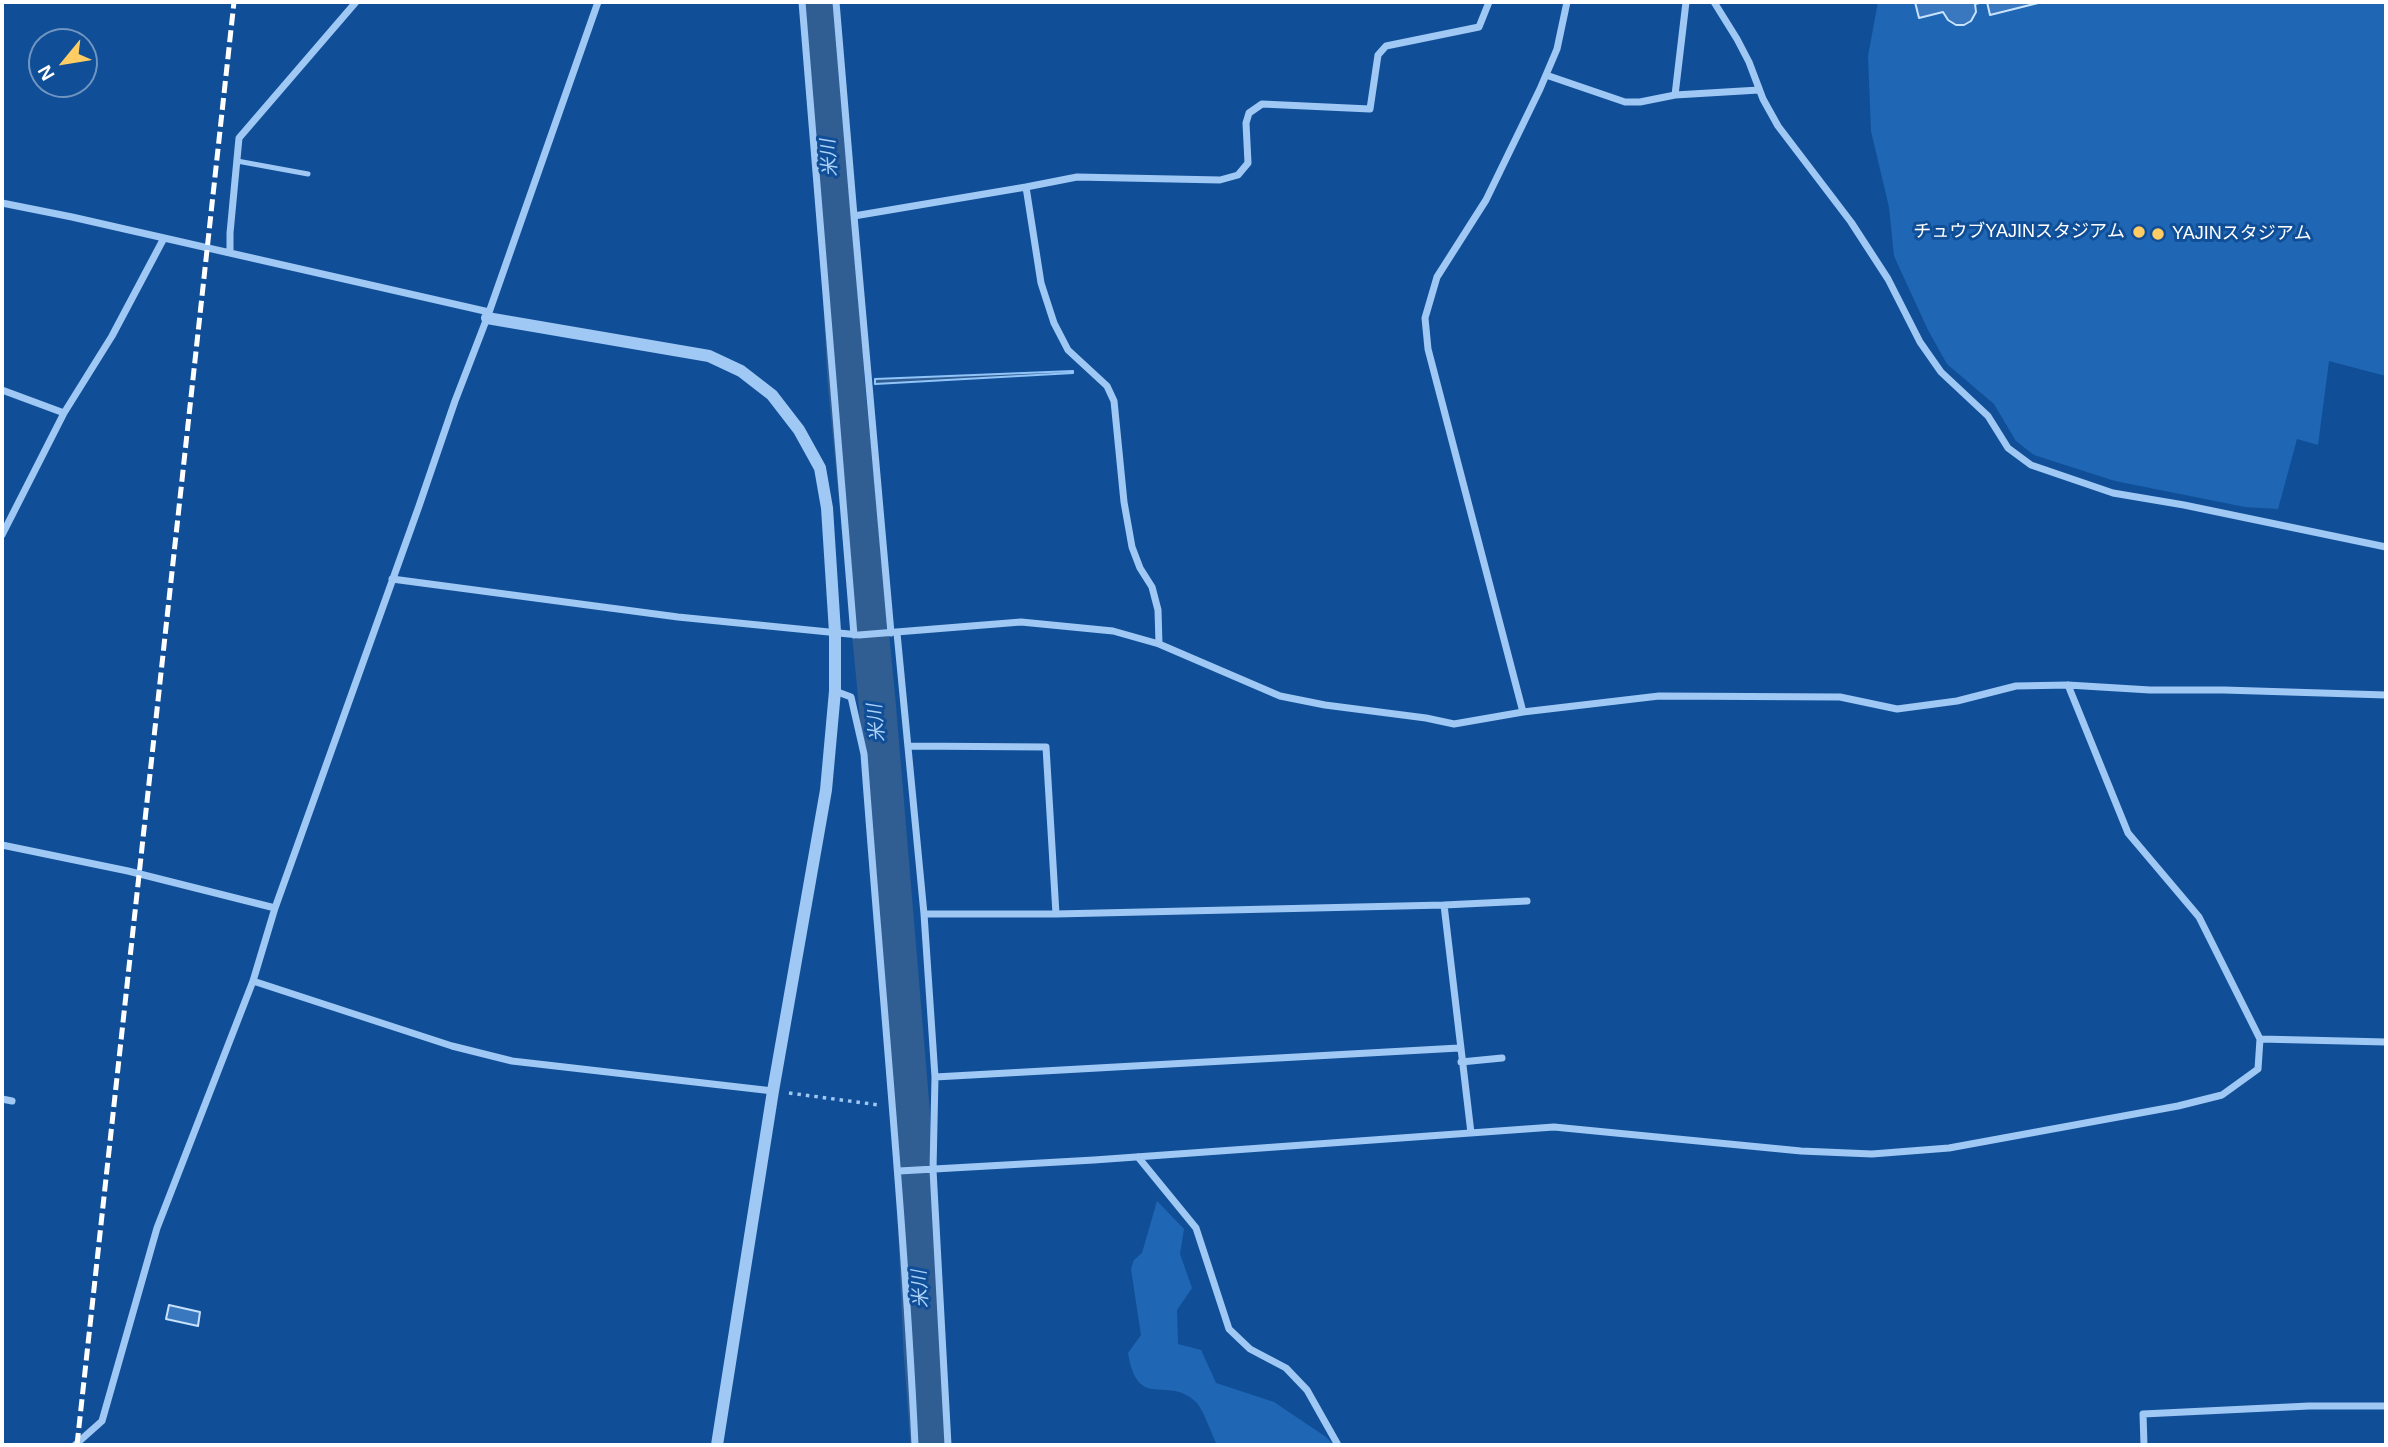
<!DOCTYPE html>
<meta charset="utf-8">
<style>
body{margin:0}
#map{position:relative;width:2388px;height:1447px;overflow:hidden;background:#104f97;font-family:Helvetica,sans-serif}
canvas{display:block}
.frame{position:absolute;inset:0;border:4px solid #fff;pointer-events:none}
.north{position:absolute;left:28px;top:28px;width:70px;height:70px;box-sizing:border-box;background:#104f97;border:2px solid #7095c1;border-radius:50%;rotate:240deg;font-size:19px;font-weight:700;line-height:28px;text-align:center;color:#fff}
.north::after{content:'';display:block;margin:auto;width:24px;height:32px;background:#ffcd63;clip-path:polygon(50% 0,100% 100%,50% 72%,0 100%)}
</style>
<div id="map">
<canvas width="2388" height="1447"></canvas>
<div class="frame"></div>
<div class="north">N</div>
</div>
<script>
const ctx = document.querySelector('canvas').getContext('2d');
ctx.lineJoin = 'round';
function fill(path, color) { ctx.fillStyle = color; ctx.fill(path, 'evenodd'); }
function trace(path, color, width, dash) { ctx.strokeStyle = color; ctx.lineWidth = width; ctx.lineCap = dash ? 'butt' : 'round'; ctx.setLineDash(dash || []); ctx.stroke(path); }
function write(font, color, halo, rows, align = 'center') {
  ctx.font = font + ' Helvetica,"Noto Sans JP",sans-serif'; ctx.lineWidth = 6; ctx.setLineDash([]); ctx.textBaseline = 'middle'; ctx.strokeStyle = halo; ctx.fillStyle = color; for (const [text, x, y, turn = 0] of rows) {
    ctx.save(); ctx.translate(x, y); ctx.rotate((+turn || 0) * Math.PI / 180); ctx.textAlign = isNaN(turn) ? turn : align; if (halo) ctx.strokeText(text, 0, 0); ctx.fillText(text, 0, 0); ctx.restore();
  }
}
fill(new Path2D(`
 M1878,2H2386V376L2329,361L2318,445L2297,439L2278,509L2245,507L2115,481L2034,455L2016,441L1994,404L1947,364L1928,330L1894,256L1889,207L1871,131L1868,56Z
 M1157,1201L1184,1229L1180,1254L1192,1288L1177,1310L1178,1344L1201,1350L1216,1383L1274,1402L1326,1437L1334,1445H1217C1212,1435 1203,1408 1195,1401C1166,1375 1138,1412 1128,1353L1141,1335L1131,1269L1134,1260L1142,1253Z`), '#1f67b4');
const water = new Path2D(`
 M1073,371V373L875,384V379Z`);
fill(water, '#305e93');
trace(water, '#91c4f8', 2);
trace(new Path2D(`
 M819,2L834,159L846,381L877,701L911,1107L922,1350L929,1445`), '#305e93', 37);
const building = new Path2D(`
 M1915,2H1983L1975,4L1976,12L1971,21L1964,25H1956L1948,20L1943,12L1919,18Z
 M1987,2H2042L1990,15Z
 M169,1305L200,1312L198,1326L166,1319Z`);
fill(building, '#3978bf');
trace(building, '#c8e2fe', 2);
trace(new Path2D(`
 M789,1093L879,1105`), '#a0c8f4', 3.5, [3.5, 5]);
trace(new Path2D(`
 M237,161L308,174`), '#a0c8f4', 5);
trace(new Path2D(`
 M802,2L854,635
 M836,2L854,216L1026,187
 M1714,2L1737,39L1749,62L1763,99L1778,126L1851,222L1888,279L1920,342L1941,372L1988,416L2008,448L2031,465L2113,493L2184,505L2386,547
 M1546,75L1625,102H1640L1675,95L1759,90
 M1675,95L1686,2
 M2,203L72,217L489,312
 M854,216L891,633
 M230,253V233L239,138L356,2
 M2,390L64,413
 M2,535L64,413L112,336L164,238
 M392,579L678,617L859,635L1021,622L1113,631L1159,644L1280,696L1325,705L1426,718L1454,724L1523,712L1659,696L1840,697L1897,709L1957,701L2016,686L2068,685L2150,690H2224L2386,695
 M897,633L924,914L935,1077L933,1170L948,1445
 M1159,644L1158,610L1152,587L1140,568L1132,547L1124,502L1114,401L1107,386L1068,350L1054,323L1041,283L1026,187L1077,177L1220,180L1238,175L1248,163L1246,123L1249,113L1262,104L1370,109L1378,55L1386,46L1479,27L1489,2
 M2068,685L2128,833L2199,917L2260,1039
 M835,691L851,697L864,754C881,985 904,1214 915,1445
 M1523,712L1428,349L1425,318L1437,277L1486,200L1540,89L1557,49L1567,2
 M908,746L1046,747L1056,914H924
 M2,845L128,871L275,908
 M1444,905L1527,901
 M1056,914L1444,905L1471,1133
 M253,981L452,1046L512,1061L773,1091
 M1461,1062L1502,1058
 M935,1077L1459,1048
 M2,1099L12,1101
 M1138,1157L1196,1228L1229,1329L1250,1349L1286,1368L1307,1390L1338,1445
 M899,1171L1094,1160L1554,1127L1801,1151L1872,1154L1949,1148L2178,1106L2222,1095L2258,1069L2260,1039L2386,1042
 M75,1445L102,1421L157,1228L253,981L275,908L419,506L455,401L487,318L598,2
 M2144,1445L2143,1414L2309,1406H2386`), '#a0c8f4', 7);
trace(new Path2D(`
 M487,318L709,356L741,371L772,395L799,430L820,468L827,508L835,632V691L826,790L773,1091L717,1445`), '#a0c8f4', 12);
trace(new Path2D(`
 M77,1445L234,2`), '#fff', 5, [12, 5]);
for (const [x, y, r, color] of [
 [2139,232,7,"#ffcd63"],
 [2158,234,7,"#ffcd63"]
]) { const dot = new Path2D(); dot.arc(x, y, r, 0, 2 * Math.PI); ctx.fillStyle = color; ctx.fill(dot); trace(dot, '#104f97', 2.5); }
write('18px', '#fff', '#104f97', [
 ["チュウブYAJINスタジアム",2125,232],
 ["YAJINスタジアム",2172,234,"left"]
], 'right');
write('italic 19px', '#acd2fb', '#104f97', [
 ["米川",830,158,-94],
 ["米川",877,723,-95],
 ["米川",921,1289,-93]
]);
</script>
